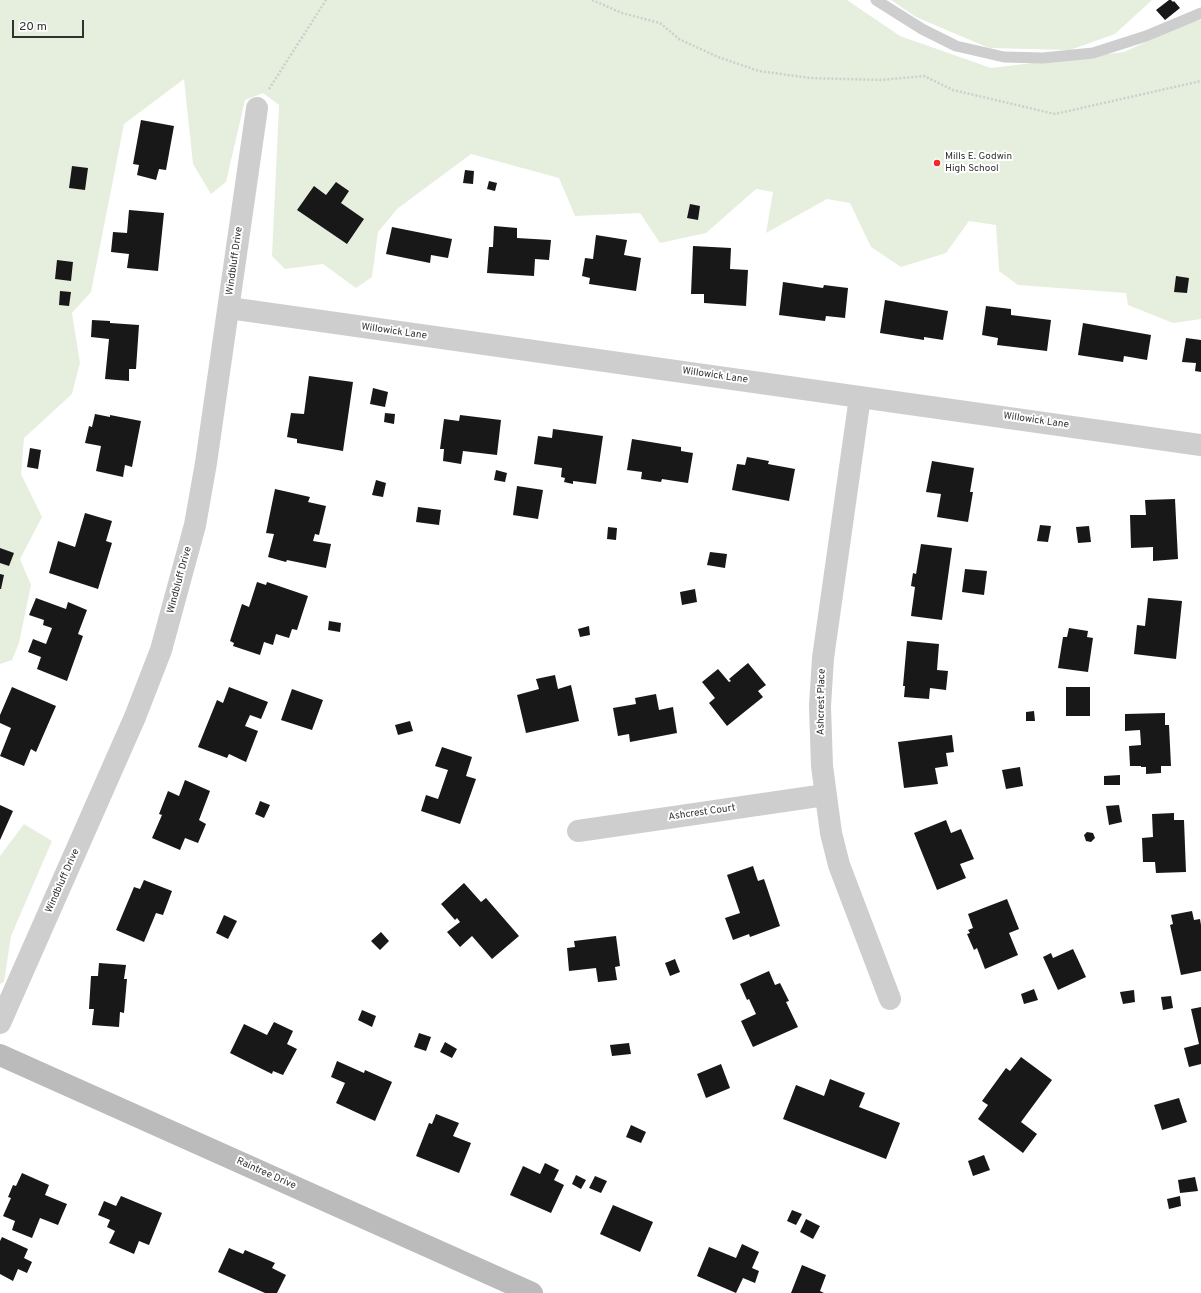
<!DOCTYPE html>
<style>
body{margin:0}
#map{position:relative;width:1201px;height:1293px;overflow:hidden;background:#fff;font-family:Overpass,sans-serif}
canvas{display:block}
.scale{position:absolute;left:12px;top:20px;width:72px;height:18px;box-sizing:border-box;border:2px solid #313131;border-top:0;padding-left:5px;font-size:12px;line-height:14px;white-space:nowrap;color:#313131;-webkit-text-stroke:3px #fff;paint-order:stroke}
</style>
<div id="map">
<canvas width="1201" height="1293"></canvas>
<div class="scale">20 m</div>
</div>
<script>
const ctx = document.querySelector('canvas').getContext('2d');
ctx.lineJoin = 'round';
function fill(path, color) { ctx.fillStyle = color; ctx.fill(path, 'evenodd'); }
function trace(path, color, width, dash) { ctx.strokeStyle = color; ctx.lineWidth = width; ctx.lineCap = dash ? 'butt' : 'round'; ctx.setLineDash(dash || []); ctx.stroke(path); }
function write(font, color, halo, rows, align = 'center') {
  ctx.font = font + ' Overpass,sans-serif'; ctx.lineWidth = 4; ctx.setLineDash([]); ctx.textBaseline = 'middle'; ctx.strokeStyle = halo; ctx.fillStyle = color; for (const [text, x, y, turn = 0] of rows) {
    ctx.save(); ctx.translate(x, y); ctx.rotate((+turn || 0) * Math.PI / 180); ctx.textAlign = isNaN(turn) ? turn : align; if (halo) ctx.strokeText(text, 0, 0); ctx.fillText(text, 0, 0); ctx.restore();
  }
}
fill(new Path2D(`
 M0,0H847L900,36L991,68L1124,52L1189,22L1201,20V319L1173,323L1128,305L1126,293L1018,285L999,271L996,225L969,221L946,253L901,267L871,247L850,203L827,199L766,233L773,192L756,189L706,233L660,243L640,213L575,216L559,178L471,154L397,209L378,232L372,277L356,288L323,264L285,269L272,256L279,105L263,93L245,100L226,182L211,194L193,164L184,79L124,124L91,292L72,313L80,363L72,394L24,438L21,474L42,517L20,559L31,585L19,643L12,660L0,664Z
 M891,0H1152L1115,34L1070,50L989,48L916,17Z
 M24,824L52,841L11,936L4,982L0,984V856Z`), '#e6efde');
fill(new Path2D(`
 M1169,0H1171L1173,2L1174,1L1180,8L1165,20L1156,10Z
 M141,120L174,126L166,170L159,169L156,180L137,175L139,165L133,164Z
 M72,166L88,168L85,190L69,188Z
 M465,170L474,171L473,184L463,183Z
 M489,181L497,183L495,191L487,189Z
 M336,182L349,191L341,203L364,219L347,244L297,210L314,186L326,195Z
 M690,204L700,206L698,220L687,218Z
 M129,210L164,213L158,271L127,268L129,254L111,252L113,232L127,233Z
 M494,226L517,228V238L551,240L549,260L535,259L534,276L487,273L489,247H493Z
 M392,227L452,239L448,258L431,255L430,263L386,254Z
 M596,235L627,240L624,255L641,258L636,291L589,284L590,278L582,276L585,258L593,259Z
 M693,246L731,248L730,269L748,270L746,306L704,303V294H691Z
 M57,260L73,262L71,281L55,279Z
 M1176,276L1189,278L1187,293L1174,292Z
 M783,282L823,288L824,285L848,288L845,318L826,316L825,321L779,315Z
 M60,291L71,292L69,306L59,305Z
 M885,300L948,311L943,340L924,337V340L880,333Z
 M986,306L1011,309V315L1051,320L1047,351L997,345L998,338L982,335Z
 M92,320L110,321V323L139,325L136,369H129V381L105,379L109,339L91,337Z
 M1083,323L1151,335L1147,360L1124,356L1123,362L1078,355Z
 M1186,338L1201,340V372L1195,371L1196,363L1182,362Z
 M309,376L353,382L343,451L297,443V439L287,437L291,413L304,414Z
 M373,388L388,392L385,407L370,404Z
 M385,413L395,414L394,424L384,422Z
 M95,414L110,417V415L141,421L132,467L125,465L123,477L96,471L101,446L85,443L89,426L92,427Z
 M460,415L501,420L497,455L463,451L461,464L443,461L444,449H440L444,419L459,421Z
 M553,429L603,436L596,484L573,481V484L564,482L565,478L561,477L562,468L534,464L538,436L552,438Z
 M632,439L681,447V451L693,453L688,483L662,479L661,482L641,479L642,472L627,470Z
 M30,448L41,450L38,469L27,467Z
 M747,457L769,461L768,464L795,469L789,501L732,490L737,464L745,465Z
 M932,461L974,468L970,492H973L968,522L937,517L941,494L926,492Z
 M496,470L507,473L505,482L494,480Z
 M376,480L386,483L383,497L372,495Z
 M517,486L543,490L538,519L513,515Z
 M275,489L310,497L308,502L326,506L319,535L315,534L313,541L331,544L326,568L287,560L286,562L268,557L274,534L266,533Z
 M1175,499L1178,559L1153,561V547L1131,548L1130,515H1146L1145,500Z
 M418,507L441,510L439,525L416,522Z
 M85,513L112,521L106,541L112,543L98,589L49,573L58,541L75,547Z
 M1040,525L1051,526L1048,542L1037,541Z
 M1089,526L1091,542L1078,543L1076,527Z
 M608,527L617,528L616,540L607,539Z
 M921,544L952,548L942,620L911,616L915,587L911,586L913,573L916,574Z
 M0,548L14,553L9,566L0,563Z
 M710,552L727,554L725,568L707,565Z
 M965,569L987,571L984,595L962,592Z
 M0,574L4,575L1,589H0Z
 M257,582L266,585L267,582L308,596L297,630L292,629L289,638L276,634L273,645L264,642L260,655L233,646L234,643L230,641L242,604L249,607Z
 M695,589L697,602L682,605L680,592Z
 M36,598L66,609L68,602L87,610L78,634L83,636L67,681L37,669L41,657L28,652L33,639L46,644L52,628L43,625L44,620L29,615Z
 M1148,598L1182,601L1176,659L1134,654L1137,625L1145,626Z
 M329,621L341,623L340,632L328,630Z
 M589,626L590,635L580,637L578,629Z
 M1069,628L1088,631L1087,637L1093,638L1088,672L1058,668L1063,637H1067Z
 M907,641L939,644L937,670L948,671L946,690L930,688L929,699L904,697L905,686H903Z
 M748,663L766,685L758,691L763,697L727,726L709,703L715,698L702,682L718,669L729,682L731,681L729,679Z
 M555,675L558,689L571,685L579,721L526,733L517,695L539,689L536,679Z
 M12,687L56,706L36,752L31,749L24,766L0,756L11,728L0,723V715Z
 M229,687L268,702L261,719L250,715L245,726L258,731L246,762L229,754L227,758L198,747L217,700L223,703Z
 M1066,687H1090V716H1066Z
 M292,689L323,700L312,730L281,720Z
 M656,694L659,710L673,707L677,733L630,742L629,734L618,736L613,708L636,704L635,698Z
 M1034,711L1035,721H1026V712Z
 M1165,713V725H1169L1171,766H1161V773L1146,774V767H1141V766H1130L1129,746L1141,745L1140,730L1125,731V714Z
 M410,721L413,731L398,735L395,725Z
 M952,735L954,752L946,753L948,766L935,768L938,784L904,788L898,742Z
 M442,747L472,757L466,776L476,779L460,824L421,811L426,795L438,799L448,770L435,766Z
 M1020,767L1023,786L1006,789L1002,770Z
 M1120,775V785H1104V776Z
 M185,780L210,791L199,820L206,824L198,843L185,838L180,850L152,838L162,815L159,814L168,791L179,796Z
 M260,801L270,805L264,818L255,814Z
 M0,805L13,811L0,840Z
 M1119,805L1122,822L1109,825L1106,806Z
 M1174,813V820H1184L1186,872L1156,873L1155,862H1143L1142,838L1153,837L1152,814Z
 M946,820L951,833L961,829L974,859L960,864L966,878L937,890L914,833Z
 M1087,832L1093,833L1095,838L1091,842L1086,841L1084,835Z
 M753,866L758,881L764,879L780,926L750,937L749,934L733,940L725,918L740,913L727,875Z
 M144,880L172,891L163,915L156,913L144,942L116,930L134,887L140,889Z
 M464,883L481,902L486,898L519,936L492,959L472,936L460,947L447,932L460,922L457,918L455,920L441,904Z
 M1007,899L1019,929L1009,933L1018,955L985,969L977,948L974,950L967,934L970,933L968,930L973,928L968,914Z
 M1192,911L1194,920L1200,919L1201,925V971L1181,975L1170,925L1173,924L1171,915Z
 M224,915L237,921L228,939L216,933Z
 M381,932L389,941L380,950L371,941Z
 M616,936L620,966L615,967L617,980L598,982L596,968L569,971L567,948L575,947L574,941Z
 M1073,949L1086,977L1058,990L1043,957L1051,953L1053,958Z
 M675,959L680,972L670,976L665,963Z
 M99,963L126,965L124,979H127L124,1013L120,1012L119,1027L92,1025L94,1009H89L91,976H98Z
 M769,971L775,985L780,983L789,1001L786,1002L798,1027L753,1047L741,1021L756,1014L749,999L747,1000L740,984Z
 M1034,989L1038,1000L1024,1004L1021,994Z
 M1134,990L1135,1002L1123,1004L1120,992Z
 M1171,996L1173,1008L1163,1010L1161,997Z
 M1201,1007V1064L1189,1067L1184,1048L1199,1044L1191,1009Z
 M362,1010L376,1016L372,1027L358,1020Z
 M274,1022L293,1031L287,1044L297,1049L283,1075L273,1071L272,1074L230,1053L244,1024L267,1035Z
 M419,1033L431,1037L426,1051L414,1047Z
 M445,1042L457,1049L452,1058L440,1052Z
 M629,1043L631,1054L612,1056L610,1045Z
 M1021,1057L1052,1080L1021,1122L1037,1134L1023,1153L978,1119L988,1105L982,1101L1006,1068L1010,1071Z
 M337,1061L364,1073L365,1070L392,1082L375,1121L336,1103L345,1083L331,1077Z
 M721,1064L730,1088L706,1098L697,1074Z
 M830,1079L865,1093L859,1107L900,1123L886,1159L783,1119L796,1085L824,1096Z
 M1179,1098L1187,1122L1162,1130L1154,1105Z
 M436,1114L459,1123L453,1136L471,1143L459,1173L416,1156L429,1123L432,1124Z
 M631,1125L646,1132L641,1143L626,1137Z
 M984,1155L990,1170L973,1176L968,1161Z
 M545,1163L559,1170L554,1180L564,1185L551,1213L510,1195L523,1166L540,1174Z
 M22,1173L49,1185L45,1195L67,1204L58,1225L40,1218L32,1238L12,1230L15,1221L3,1216L11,1198L8,1197L13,1185L16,1186Z
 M576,1175L586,1180L581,1189L572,1184Z
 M595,1176L607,1181L601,1193L589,1188Z
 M1195,1177L1198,1191L1180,1193L1178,1180Z
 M121,1196L162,1213L149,1245L139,1241L134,1254L109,1243L115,1231L107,1227L110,1220L98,1215L104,1201L116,1206Z
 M1180,1196L1181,1206L1169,1209L1167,1199Z
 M613,1205L653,1222L640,1252L600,1234Z
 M792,1210L802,1214L796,1225L787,1221Z
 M806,1219L820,1226L813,1239L800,1232Z
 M2,1237L28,1249L24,1258L32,1262L27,1273L18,1269L13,1281L0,1274V1241Z
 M742,1244L759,1252L752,1268L759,1271L755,1283L743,1278L736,1293L697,1276L709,1247L736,1258Z
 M229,1248L243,1254L245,1250L275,1263L272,1268L286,1275L277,1293H265L218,1272Z
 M802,1265L826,1275L820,1291L824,1293H791Z`), '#181818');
trace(new Path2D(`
 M592,0L622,13L660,23L679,39L718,57L759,71L810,78L881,80L924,76L953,90L1055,114L1201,81
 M269,89L326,0`), '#cecece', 2.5, [2, 2]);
trace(new Path2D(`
 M876,0L922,29L956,46L1004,57L1043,58L1093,53L1146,36L1201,13`), '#cecece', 11);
trace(new Path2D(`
 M229,308L1201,445
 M860,397L823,658L820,706L822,766L831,833L839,865L890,999
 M578,831L825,795
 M0,1023L135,717L161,650L195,525L206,463L257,108`), '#cecece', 22);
trace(new Path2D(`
 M0,1055L532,1293`), '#bbb', 22);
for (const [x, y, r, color] of [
 [937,163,4,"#f3282a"]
]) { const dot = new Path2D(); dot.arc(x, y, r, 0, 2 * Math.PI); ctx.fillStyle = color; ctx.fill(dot); trace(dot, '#fff', 1.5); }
write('10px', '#313131', '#fff', [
 ["Mills E. Godwin",945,157],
 ["High School",945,169]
], 'left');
write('10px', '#313131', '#fff', [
 ["Windbluff Drive",235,261,-82],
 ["Willowick Lane",394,332,8],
 ["Willowick Lane",715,376,8],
 ["Willowick Lane",1036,421,8],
 ["Windbluff Drive",180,580,-75],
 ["Ashcrest Place",822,702,-89],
 ["Ashcrest Court",702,813,-8],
 ["Windbluff Drive",63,881,-66],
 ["Raintree Drive",266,1174,24]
]);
</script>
